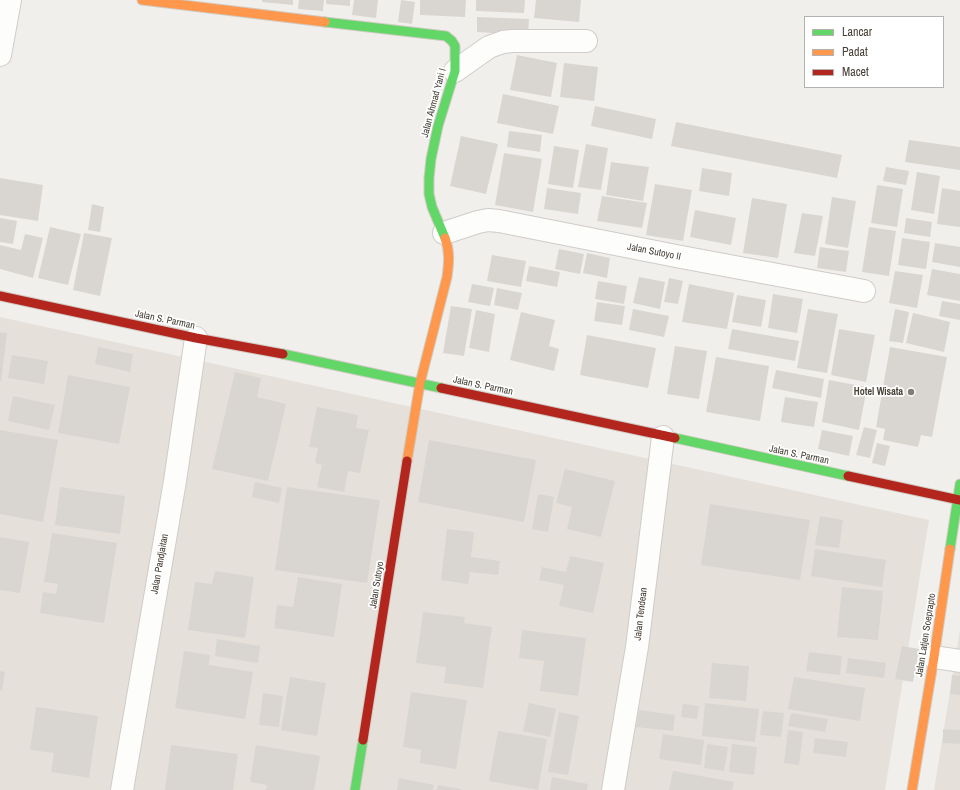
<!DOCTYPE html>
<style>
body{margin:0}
#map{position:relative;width:960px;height:790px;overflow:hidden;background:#f1efec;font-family:"Archivo Narrow",sans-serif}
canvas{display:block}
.legend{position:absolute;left:804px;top:16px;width:140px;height:72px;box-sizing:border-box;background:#fff;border:1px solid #b5b3af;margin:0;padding:5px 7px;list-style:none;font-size:12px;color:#474037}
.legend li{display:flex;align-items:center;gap:8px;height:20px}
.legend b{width:20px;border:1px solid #b5b3af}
</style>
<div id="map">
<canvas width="960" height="790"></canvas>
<ul class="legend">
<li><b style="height:5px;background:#63d668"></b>Lancar</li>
<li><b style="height:5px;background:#ff974d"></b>Padat</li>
<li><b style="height:5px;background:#b3261e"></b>Macet</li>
</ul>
</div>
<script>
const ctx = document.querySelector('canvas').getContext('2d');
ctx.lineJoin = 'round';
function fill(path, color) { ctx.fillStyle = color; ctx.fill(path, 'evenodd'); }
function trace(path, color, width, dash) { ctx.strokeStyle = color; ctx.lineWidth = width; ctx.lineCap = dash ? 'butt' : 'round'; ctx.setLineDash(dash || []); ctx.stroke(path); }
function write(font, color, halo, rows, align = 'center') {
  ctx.font = font + ' "Archivo Narrow",sans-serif'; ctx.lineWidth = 3.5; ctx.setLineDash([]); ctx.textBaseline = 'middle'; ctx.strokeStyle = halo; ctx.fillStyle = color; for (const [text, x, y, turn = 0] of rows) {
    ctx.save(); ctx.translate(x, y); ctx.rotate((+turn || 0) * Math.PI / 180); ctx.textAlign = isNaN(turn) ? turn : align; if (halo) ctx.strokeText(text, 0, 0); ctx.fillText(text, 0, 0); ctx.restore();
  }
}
fill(new Path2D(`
 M0,317L929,520L885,790H0Z
 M960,630V790H934Z`), '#e5e0d9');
fill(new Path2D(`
 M262,0H293V5L262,2Z
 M299,0H324L323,11L298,9Z
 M326,0H350V6L326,4Z
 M354,0H378L376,18L352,15Z
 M401,0L415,2L412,24L398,22Z
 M420,0H466L465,17L420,15Z
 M476,0H525L524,13L476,11Z
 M536,0H581L579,22L534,18Z
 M477,17L529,19L528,35L477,32Z
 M517,55L557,63L551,97L510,90Z
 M564,63L598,67L594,101L560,97Z
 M503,94L559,106L553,134L497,123Z
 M595,106L656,119L652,139L591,126Z
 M676,122L842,155L837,178L671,146Z
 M509,131L542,135L540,152L507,147Z
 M461,136L498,144L486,194L450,186Z
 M909,140L960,147V170L905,162Z
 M586,144L608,148L601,190L578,187Z
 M554,146L579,150L573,188L548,184Z
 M504,153L542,159L533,212L495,205Z
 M611,162L649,167L643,201L606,195Z
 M886,167L909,171L906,185L883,181Z
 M702,168L732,173L729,196L699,191Z
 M917,172L940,176L934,214L911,210Z
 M0,178L43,185L38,221L0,215Z
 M655,184L692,190L683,241L646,235Z
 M877,185L903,189L897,227L871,223Z
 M547,188L581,193L578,214L544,209Z
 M942,188L960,191V227L937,224Z
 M602,196L647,203L642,228L597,221Z
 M832,197L856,201L848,248L825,244Z
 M752,198L787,204L778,258L743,253Z
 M92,204L104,207L100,232L88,230Z
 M695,210L736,218L731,245L690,237Z
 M802,213L823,216L815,256L794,253Z
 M0,218L17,221L13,244L0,242Z
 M906,218L932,222L930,237L904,233Z
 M50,227L81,234L68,285L38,278Z
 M869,227L896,231L889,276L862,272Z
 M84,233L112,238L100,296L73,290Z
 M25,234L43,238L33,278L0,269V245L21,250Z
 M902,238L930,242L926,269L898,265Z
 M935,243L960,247V267L932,262Z
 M820,247L849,251L846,272L817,268Z
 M559,249L584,254L580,274L555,269Z
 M587,253L610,258L607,278L583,273Z
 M492,255L526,261L521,287L487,281Z
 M529,266L560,272L557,287L526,281Z
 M932,269L960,274V301L927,295Z
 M895,271L923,275L917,308L889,303Z
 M639,277L665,282L660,309L633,303Z
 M669,278L683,281L678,304L664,302Z
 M598,281L627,286L624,304L595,299Z
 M472,284L494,288L490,306L468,302Z
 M689,284L734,293L727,329L682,322Z
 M497,288L522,293L518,310L494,305Z
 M773,294L803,299L797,333L768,328Z
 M737,295L766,300L761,327L732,322Z
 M942,301L960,304V320L939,316Z
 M597,302L625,306L622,325L594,321Z
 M451,306L472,309L464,356L443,353Z
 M633,309L669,316L664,337L629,330Z
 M808,309L838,314L827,373L797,368Z
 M895,309L909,312L903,343L889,341Z
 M476,310L495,314L489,352L469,348Z
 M521,312L555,320L549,346L559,349L554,371L510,360Z
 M913,313L950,322L944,352L906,343Z
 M732,329L799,341L795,361L728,349Z
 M839,329L875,335L866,382L831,375Z
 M0,332L7,333L1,382L0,381Z
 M587,335L656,348L648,388L580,375Z
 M675,346L707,351L699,399L667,394Z
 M98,347L133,354L130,372L95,364Z
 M890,347L947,357L932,437L921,435L918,447L883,440L885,429L876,427Z
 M12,355L48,361L44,384L8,378Z
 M716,357L769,366L760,421L706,412Z
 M776,370L824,379L821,398L772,388Z
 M235,372L261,378L257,397L286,404L268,481L212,469Z
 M68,375L130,387L119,444L58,433Z
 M829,380L867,387L859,430L822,422Z
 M13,396L55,405L49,430L8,421Z
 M785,397L818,402L814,427L781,422Z
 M317,407L358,415L356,428L369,430L360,473L348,471L344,492L317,487L322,465L315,463L318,448L309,447Z
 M864,427L877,430L870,458L856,455Z
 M0,430L58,440L43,522L0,514Z
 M822,430L853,436L849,456L818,449Z
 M429,440L536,460L524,522L418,502Z
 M877,443L890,446L885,466L872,463Z
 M565,469L615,481L601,537L567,529L572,507L556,503Z
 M255,482L282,488L279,503L252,497Z
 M60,487L125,496L120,534L55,525Z
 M287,487L380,500L367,583L275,570Z
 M538,494L554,497L548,532L532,529Z
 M710,504L810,520L800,580L701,565Z
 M820,516L843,520L839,548L815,545Z
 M447,529L474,532L471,557L500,561L498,575L470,572L468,584L441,580Z
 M52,533L117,543L104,623L40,613L43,592L56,594L58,584L44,582Z
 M0,537L29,542L20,593L0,590Z
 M815,549L886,560L882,587L811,576Z
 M570,556L604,563L593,613L559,606L564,585L539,580L542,567L566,572Z
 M215,571L254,577L245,638L188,630L195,582L212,584Z
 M298,577L342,584L334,637L274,628L277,605L293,607Z
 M842,587L883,591L878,640L837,637Z
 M423,612L465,617L464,623L492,627L483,688L444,683L446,667L416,663Z
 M522,630L586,638L578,696L540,691L544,661L519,658Z
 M217,639L260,646L258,663L215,656Z
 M902,646L919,649L913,682L895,679Z
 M184,651L210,655L209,665L253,672L245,719L175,708Z
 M809,652L842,656L840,675L806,671Z
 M848,658L886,663L884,678L846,673Z
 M712,663L749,666L746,701L709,698Z
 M0,671L5,672L2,691L0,690Z
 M952,675L960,676V695L950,694Z
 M290,677L326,683L317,736L281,730Z
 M794,677L865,688L860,721L788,709Z
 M411,692L467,700L456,769L420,763L421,750L403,747Z
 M263,693L283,696L279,727L259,725Z
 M529,703L556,709L550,737L523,731Z
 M705,703L759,709L755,742L702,736Z
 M683,704L699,706L697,719L681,717Z
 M36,707L98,716L89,778L51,772L54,753L30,750Z
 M639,710L675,715L673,731L636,727Z
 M763,711L784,713L781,737L760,735Z
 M559,712L579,716L568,775L548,772Z
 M791,713L828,719L825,732L788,726Z
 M943,729L960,730V744L943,743Z
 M788,730L803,732L799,765L784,763Z
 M498,731L547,739L538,790L489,781Z
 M663,734L704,740L701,765L659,759Z
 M815,738L848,742L846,757L813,753Z
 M707,744L728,747L724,771L704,768Z
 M732,744L757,747L754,775L729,772Z
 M171,745L238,754L233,790H165Z
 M256,745L320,756L314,790H266L267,785L250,782Z
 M673,771L734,782L732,790H669Z
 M552,777L588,784L587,790H550Z
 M399,778L434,785L433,790H397Z
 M438,785L461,789V790H437Z`), '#d9d6d2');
const street = new Path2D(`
 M0,55L10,0
 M455,71L489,47L503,42L512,41H586
 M444,233L478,222L488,220L499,221L681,257L864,291
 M934,657L960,661
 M122,790L175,481L196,338
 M613,790L637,647L663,437`);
const fast = new Path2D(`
 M325,22L446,36L452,41L455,46V71L438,126L431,159L429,178V194L432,207L445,238
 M283,354L441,388
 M675,438L848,476
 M950,549L960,484
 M355,790L363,740`);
const slow = new Path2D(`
 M142,0L325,22
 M407,461L420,383L447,277C449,263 450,251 445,238
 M912,790L934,657L950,549`);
const jam = new Path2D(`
 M0,296L196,338L283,354
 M441,388L675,438
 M848,476L960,500
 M363,740L407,461`);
trace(street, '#cfccc9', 24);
trace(fast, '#d0cbc3', 11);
trace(slow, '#d0cbc3', 11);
trace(jam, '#d0cbc3', 11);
trace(street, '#fdfdfc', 22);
trace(fast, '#63d668', 9);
trace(slow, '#ff974d', 9);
trace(jam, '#b3261e', 9);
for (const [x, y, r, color] of [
 [911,392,4,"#827d76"]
]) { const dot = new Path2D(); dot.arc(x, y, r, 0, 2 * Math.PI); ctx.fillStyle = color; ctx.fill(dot); trace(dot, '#fff', 1.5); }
write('10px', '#474037', '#fff', [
 ["Jalan Ahmad Yani I",434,103,-75],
 ["Jalan Sutoyo II",654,252,11],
 ["Jalan S. Parman",165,320,12],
 ["Jalan S. Parman",483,386,12],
 ["Jalan S. Parman",799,455,12],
 ["Jalan Pandjaitan",160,564,-80],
 ["Jalan Sutoyo",377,585,-81],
 ["Jalan Tendean",641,614,-83],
 ["Jalan Latjen Soeprapto",926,635,-81]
]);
write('bold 10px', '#474037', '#fff', [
 ["Hotel Wisata",903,392]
], 'right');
</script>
